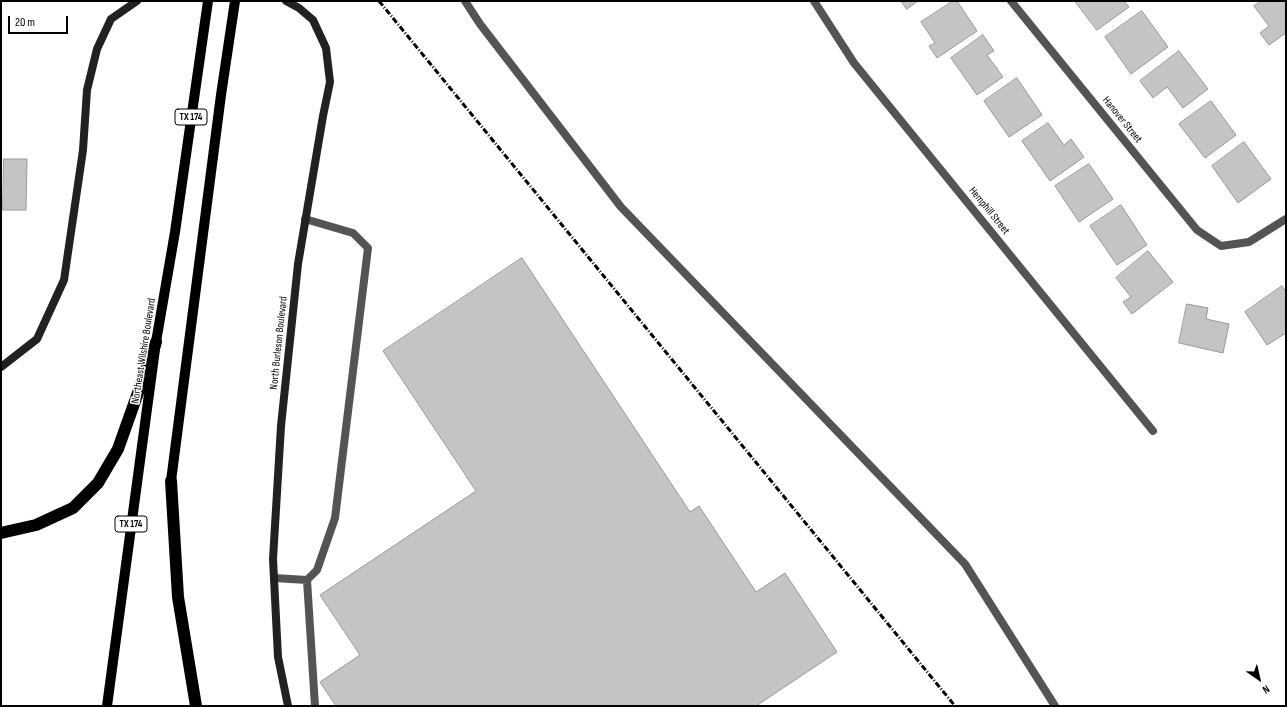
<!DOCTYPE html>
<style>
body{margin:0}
#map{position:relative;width:1287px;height:707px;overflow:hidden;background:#fff;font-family:"Sofia Sans Condensed",sans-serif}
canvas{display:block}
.frame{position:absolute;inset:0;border:2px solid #000;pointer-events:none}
.north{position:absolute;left:1239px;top:659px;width:40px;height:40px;-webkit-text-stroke:3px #fff;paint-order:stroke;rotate:146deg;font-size:11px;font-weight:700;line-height:16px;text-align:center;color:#000}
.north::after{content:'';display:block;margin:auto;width:14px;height:18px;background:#000;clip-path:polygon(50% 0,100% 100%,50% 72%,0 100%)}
.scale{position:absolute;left:8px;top:16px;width:60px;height:18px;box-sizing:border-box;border:2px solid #000;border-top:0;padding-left:5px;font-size:12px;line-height:14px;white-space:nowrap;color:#000;-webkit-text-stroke:3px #fff;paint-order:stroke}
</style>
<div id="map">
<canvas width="1287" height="707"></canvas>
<div class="frame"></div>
<div class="north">N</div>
<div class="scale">20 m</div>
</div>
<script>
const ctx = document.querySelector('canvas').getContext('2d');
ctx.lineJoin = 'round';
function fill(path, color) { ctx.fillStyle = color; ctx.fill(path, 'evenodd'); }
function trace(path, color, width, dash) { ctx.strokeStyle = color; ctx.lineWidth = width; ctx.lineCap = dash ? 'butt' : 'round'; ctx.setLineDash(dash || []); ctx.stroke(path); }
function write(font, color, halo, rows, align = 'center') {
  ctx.font = font + ' "Sofia Sans Condensed",sans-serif'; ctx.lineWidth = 3; ctx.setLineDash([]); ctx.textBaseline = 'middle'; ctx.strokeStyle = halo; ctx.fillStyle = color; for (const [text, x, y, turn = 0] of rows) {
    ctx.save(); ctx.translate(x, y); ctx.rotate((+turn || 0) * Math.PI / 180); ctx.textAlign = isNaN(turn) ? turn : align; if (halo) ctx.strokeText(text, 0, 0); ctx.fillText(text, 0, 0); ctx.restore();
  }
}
const building = new Path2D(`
 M901,1H918L907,9Z
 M953,1H957L977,31L937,58L929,46L935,43L921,22Z
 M1075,1H1124L1129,7L1097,30Z
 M1262,1H1286V33L1269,45L1260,33L1269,26L1254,6Z
 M1142,11L1168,47L1131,74L1105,37Z
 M983,35L994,51L987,55L1003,77L977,95L951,58Z
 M1179,51L1208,89L1183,108L1167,87L1153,98L1140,81Z
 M1017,78L1042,115L1009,137L984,101Z
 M1211,101L1236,135L1205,158L1179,124Z
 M1048,123L1064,145L1071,139L1084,157L1050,181L1022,141Z
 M1244,142L1271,179L1238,203L1212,166Z
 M4,159H27L26,210H3Z
 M1089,164L1113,199L1079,222L1055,186Z
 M1121,205L1147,245L1117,265L1090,226Z
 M1148,251L1173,282L1132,314L1123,302L1131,297L1116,278Z
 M522,258L690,512L699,506L756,592L785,573L837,652L756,706H336L320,682L360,655L320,595L476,491L383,351Z
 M1282,286L1286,292V333L1267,345L1245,312Z
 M1187,304L1208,308L1206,319L1229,324L1223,353L1179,343Z`);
fill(building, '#c4c4c4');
trace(building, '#989898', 1);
trace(new Path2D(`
 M465,1L480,24L621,207L965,564L1055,706
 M305,219L353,233L368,248L335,518L317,570L307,580
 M274,578L307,580L315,706`), '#545454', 8);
trace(new Path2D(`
 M814,1L854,63L1153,431
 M1011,1L1197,230L1221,246L1249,242L1286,219`), '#545454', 8);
trace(new Path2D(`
 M286,1L299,8L313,20L326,48L330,82L323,116L298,264L281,426L273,559L278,657L288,706
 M1,367L37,339L64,280L83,150L87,90L97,49L111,19L137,1`), '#212121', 8);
trace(new Path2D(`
 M171,481L221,95L235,1
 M107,706L156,342L175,232L208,1`), '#000', 10);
trace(new Path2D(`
 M171,481L178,597L196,706
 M1,533L36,525L73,508L98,483L118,449L156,342`), '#000', 12);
trace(new Path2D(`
 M379,1L955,706`), '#000', 3, [6, 2, 1, 2]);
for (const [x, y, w] of [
 [191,117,32],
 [131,524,32]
]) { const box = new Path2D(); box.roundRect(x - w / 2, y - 8, w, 16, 3); ctx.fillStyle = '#fff'; ctx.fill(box); trace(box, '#000', 1); }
write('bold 10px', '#000', null, [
 ["TX 174",191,117],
 ["TX 174",131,524]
]);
write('11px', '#000', '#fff', [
 ["Hanover Street",1122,120,51],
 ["Hemphill Street",989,211,51],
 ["North Burleson Boulevard",279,343,-84],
 ["Northeast Wilshire Boulevard",144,351,-81]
]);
</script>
